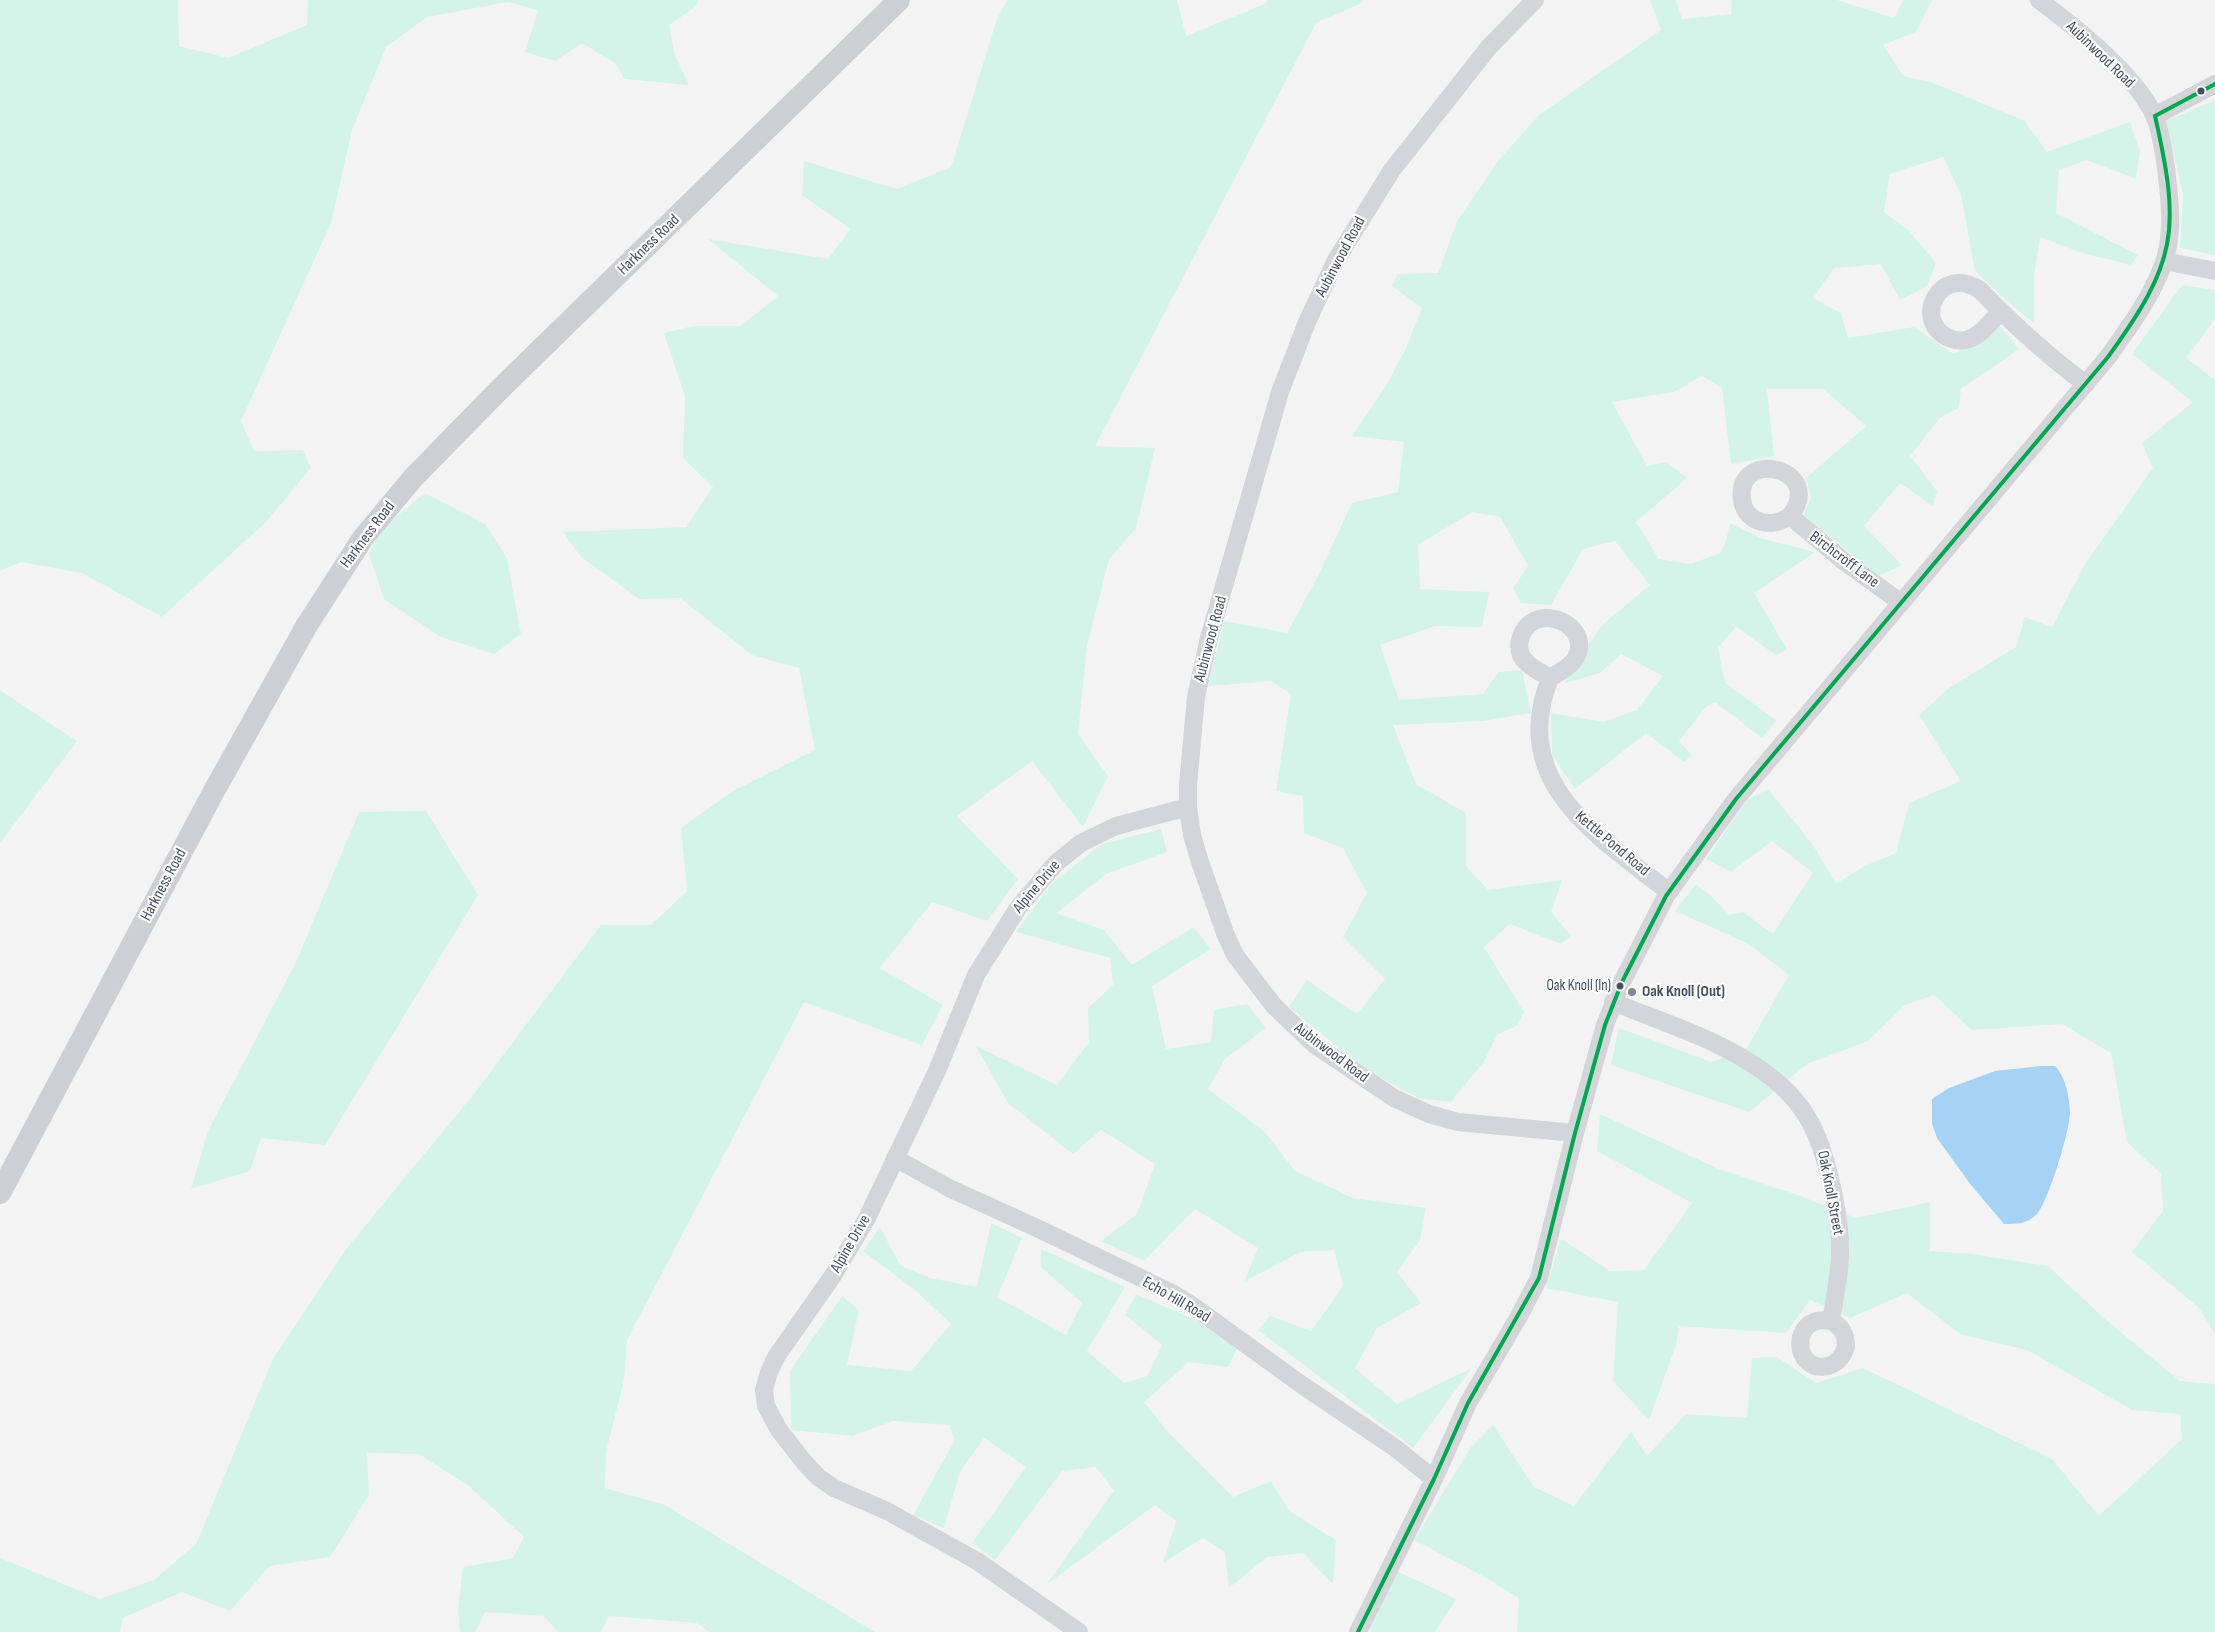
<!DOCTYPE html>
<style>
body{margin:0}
canvas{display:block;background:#f3f3f3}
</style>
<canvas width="2215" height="1632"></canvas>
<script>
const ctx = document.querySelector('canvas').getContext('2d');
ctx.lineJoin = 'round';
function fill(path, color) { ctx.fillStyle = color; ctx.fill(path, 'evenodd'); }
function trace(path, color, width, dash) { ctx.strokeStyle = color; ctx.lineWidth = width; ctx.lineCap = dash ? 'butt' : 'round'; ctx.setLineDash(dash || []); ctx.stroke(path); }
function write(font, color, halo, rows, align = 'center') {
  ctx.font = font + ' "Sofia Sans Condensed",sans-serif'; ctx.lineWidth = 4.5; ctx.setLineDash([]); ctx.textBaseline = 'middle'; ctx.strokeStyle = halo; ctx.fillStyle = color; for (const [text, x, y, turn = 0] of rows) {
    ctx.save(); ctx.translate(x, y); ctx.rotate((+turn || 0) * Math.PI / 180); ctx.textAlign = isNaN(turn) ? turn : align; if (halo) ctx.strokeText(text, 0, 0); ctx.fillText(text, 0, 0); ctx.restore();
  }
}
fill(new Path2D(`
 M0,0H178L179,46L228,58L307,25L308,0H699L695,7L669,25L675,56L689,85L624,79L616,64L582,43L555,61L525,52L538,10L508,2L427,17L386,47L352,130L331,223L241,421L254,451L303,450L311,468L267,521L162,617L82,573L21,562L0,571Z
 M1007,0H1177L1186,36L1265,4L1268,0H1363L1362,3L1316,23L1095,446L1155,448L1136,528L1109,559L1087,646L1078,734L1108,776L1083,827L1032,761L957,816L1018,879L987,921L932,902L880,968L943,1005L922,1045L804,1002L627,1340L624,1380L606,1452L605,1488L665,1505L875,1632H709L697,1623L609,1616L601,1632H558L544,1616L485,1612L475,1632H460L458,1610L463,1567L513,1558L524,1537L470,1487L419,1454L367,1453L369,1495L330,1557L270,1566L230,1611L182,1592L123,1618L120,1632H0V1558L100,1599L154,1580L196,1544L273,1359L347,1248L477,1090L601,925H651L687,891L681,828L733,791L815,750L799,668L752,655L680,598L639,599L581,557L563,532L686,527L713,487L683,458L685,396L664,333L693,326H741L778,296L708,239L828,259L850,229L802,195L804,161L897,189L951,167L997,19Z
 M1650,0H1676L1682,19L1731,14L1732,0H1837L1894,18L1903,0H1932L1916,32L1883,45L1903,76L1931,82L2025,121L2047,152L2130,122L2140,151L2136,179L2087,160L2059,170L2056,213L2138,255L2131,265L2085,254L2040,237L2034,275V323L2011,305L1975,271L1961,195L1943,157L1890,174L1884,212L1908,230L1936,263L1927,286L1900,300L1881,264L1834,268L1813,298L1841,313L1848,338L1914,327L1954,354L1999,325L2019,349L1961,389L1959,408L1940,418L1910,456L1937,491L1933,506L1900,483L1864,526L1902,565L1879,576L1803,515L1811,498L1806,478L1866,426L1823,389H1767L1774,456L1731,464L1722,388L1702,376L1674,392L1612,402L1647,466L1666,462L1687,478L1636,522L1659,559L1691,564L1720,553L1726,541L1730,523L1763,539L1815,552L1754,593L1787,649L1776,655L1736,627L1718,648L1725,683L1776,720L1762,738L1715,702L1706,707L1679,741L1692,756L1684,762L1646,733L1575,789L1552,755L1551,713L1604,722L1637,710L1663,676L1621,654L1600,673L1565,683L1571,669L1602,625L1650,585L1615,541L1583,549L1551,605L1521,603L1513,588L1528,566L1500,517L1472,512L1418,545L1420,589L1489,592L1482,627L1435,626L1380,645L1399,700L1483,694L1498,672L1522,670L1531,713L1483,721L1393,725L1416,784L1466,813V866L1488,890L1562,880L1551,912L1571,936L1561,944L1510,924L1484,947L1524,1012L1518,1025L1497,1035L1483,1063L1451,1102L1418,1098L1363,1068L1289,1007L1307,980L1357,1014L1385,979L1343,937L1367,893L1343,848L1304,833L1303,796L1276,791L1291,694L1271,681L1208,686L1224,621L1287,633L1318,576L1352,503L1398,492L1404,442L1352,436L1384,389L1405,350L1422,308L1392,286L1397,274L1438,273L1457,221L1497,162L1539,115L1661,30Z
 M2215,100V255L2180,248L2183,194L2166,121Z
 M2182,285L2215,290V319L2186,358L2215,380V1334L2199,1308L2132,1252L2163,1211L2161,1174L2127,1142L2111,1053L2062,1024L1972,1030L1934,995L1905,1005L1868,1041L1807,1064L1749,1112L1611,1065L1619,1028L1712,1062L1747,1048L1789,975L1747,943L1675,911L1696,884L1713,898L1729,915L1743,912L1773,934L1813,873L1772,841L1731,872L1706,859L1747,800L1768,789L1813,845L1836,884L1864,866L1896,853L1909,803L1961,781L1919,715L1949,688L2016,647L2025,617L2052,627L2085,564L2153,468L2142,443L2193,402L2132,354Z
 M425,493L485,524L507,558L521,634L494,654L441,637L384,599L369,554L381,529Z
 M0,690L77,741L0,843Z
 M426,811L478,895L325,1145L261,1138L250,1171L191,1189L208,1131L297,960L359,812Z
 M1161,829L1167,852L1106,874L1057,913L1104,930L1132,965L1193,927L1211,949L1152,986L1166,1049L1211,1042L1214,1010L1247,1004L1266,1028L1225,1059L1208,1089L1265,1132L1295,1171L1353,1198L1426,1208L1420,1240L1397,1272L1421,1303L1377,1328L1355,1368L1397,1404L1472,1368L1413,1448L1258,1330L1270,1316L1311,1331L1343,1286L1334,1250L1300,1252L1244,1282L1258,1248L1195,1209L1144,1261L1101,1241L1137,1214L1155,1164L1101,1130L1073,1154L1008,1103L976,1046L1057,1085L1089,1042L1088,1008L1113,985L1110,958L1016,932L1052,883L1102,844Z
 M1600,1114L1719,1169L1798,1195L1856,1218L1930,1202V1251L1972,1254L2048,1266L2105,1319L2180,1381L2215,1384V1632H1517L1519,1598L1481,1575L1414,1540L1471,1447L1493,1425L1534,1487L1574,1506L1631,1432L1647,1456L1686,1414L1747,1418L1752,1358L1777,1357L1816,1383L1863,1368L2052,1459L2099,1516L2182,1439L2180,1414L2132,1410L2027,1350L1960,1334L1907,1293L1850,1318L1810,1300L1786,1333L1679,1326L1676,1345L1649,1420L1613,1381L1618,1302L1546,1288L1561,1239L1610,1271L1644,1270L1692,1203L1597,1151Z
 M991,1223L1022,1238L997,1297L1066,1335L1082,1303L1041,1267V1249L1125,1287L1087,1351L1124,1383L1147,1376L1162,1345L1125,1315L1136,1294L1202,1323L1238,1347L1228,1367L1189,1362L1144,1402L1167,1431L1233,1497L1271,1481L1289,1511L1336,1540L1333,1584L1303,1553L1267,1557L1229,1588L1225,1552L1203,1538L1163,1563L1176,1521L1155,1505L1046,1585L1114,1491L1096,1467L1062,1471L995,1560L972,1543L1026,1467L984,1438L960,1472L944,1528L913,1515L955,1440L949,1425L893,1421L853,1436L791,1430L790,1371L842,1296L859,1310L847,1365L911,1371L951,1324L916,1291L863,1251L880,1227L900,1265L930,1278L977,1287Z
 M1397,1571L1456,1599L1435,1632H1369Z`), '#d5f4e9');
fill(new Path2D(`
 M2041,1066H2055C2066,1078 2069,1096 2070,1112C2070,1130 2048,1203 2036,1215C2026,1224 2017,1224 2004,1224L1971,1185L1937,1138L1932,1123V1099L1949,1088L1995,1071Z`), '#a6d2f6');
trace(new Path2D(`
 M1535,0L1489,47L1392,170L1336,260L1307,322L1280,392L1209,638L1196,697L1188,785V807L1192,835L1200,862L1225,933L1235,955L1274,1006L1315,1045L1394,1098L1429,1114L1458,1122L1575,1133
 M2155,116L2215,84
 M2164,261L2215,271
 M2001,311C1992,320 1983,333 1972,338C1965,341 1956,341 1949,338C1911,321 1940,263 1980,290C2015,326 2046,355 2086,384
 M1790,516C1827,468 1735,447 1742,500C1746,525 1773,528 1790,516L1845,562L1900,602
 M1550,678C1560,672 1574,665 1578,653C1588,621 1530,600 1520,640C1515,661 1535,669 1550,678C1508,783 1598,836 1669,892
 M1613,1002C1664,1023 1719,1039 1764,1072C1811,1105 1823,1143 1834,1197C1839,1221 1842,1244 1839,1269C1837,1286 1834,1304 1831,1321C1789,1313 1792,1374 1828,1366C1838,1363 1843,1356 1846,1347C1846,1334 1842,1327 1831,1321
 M895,1158L949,1188L1039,1229L1172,1293L1193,1306L1302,1385L1394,1447L1434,1479
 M1079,1632L977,1561L887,1511L834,1488L818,1477L804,1462L779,1430L766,1406L764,1390L769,1372L776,1357L834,1274L867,1218L937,1071L976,975L1018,908L1056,863L1081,843L1116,826L1188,807
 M1358,1632L1434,1479L1468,1403L1518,1318L1539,1278L1575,1133L1605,1025L1622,982L1666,896L1736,799L2108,357C2129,327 2152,297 2164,262C2172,237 2171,212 2168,186C2166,167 2162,132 2154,115C2134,73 2076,28 2039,0`), '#d4d5d9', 18);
trace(new Path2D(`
 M0,1193L214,791L307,625L363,538L413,478L500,389L899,0`), '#cdcfd4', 22);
trace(new Path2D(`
 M2155,116L2215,84
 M1358,1632L1434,1479L1468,1403L1539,1278L1575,1133L1605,1025L1622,982L1666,896L1736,799L2108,357C2177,262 2181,230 2155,116`), '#00a950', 4);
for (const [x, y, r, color] of [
 [2201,91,4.5,"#474f62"],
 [1620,986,4.5,"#474f62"],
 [1632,992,5,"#838895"]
]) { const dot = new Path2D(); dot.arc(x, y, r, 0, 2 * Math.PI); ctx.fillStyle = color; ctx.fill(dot); trace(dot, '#fff', 2); }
write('15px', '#474f62', '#fff', [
 ["Oak Knoll (In)",1611,986]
], 'right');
write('16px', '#474f62', '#fff', [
 ["Aubinwood Road",2100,55,44],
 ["Harkness Road",649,245,-44],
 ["Aubinwood Road",1341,257,-62],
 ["Harkness Road",368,535,-53],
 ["Birchcroff Lane",1844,560,37],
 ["Aubinwood Road",1211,639,-75],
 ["Kettle Pond Road",1612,844,40],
 ["Harkness Road",164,885,-62],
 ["Alpine Drive",1037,887,-50],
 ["Aubinwood Road",1331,1053,37],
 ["Oak Knoll Street",1830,1193,79],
 ["Alpine Drive",851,1244,-60],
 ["Echo Hill Road",1176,1300,30]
]);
write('bold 16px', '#474f62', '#fff', [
 ["Oak Knoll (Out)",1642,992]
], 'left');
</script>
